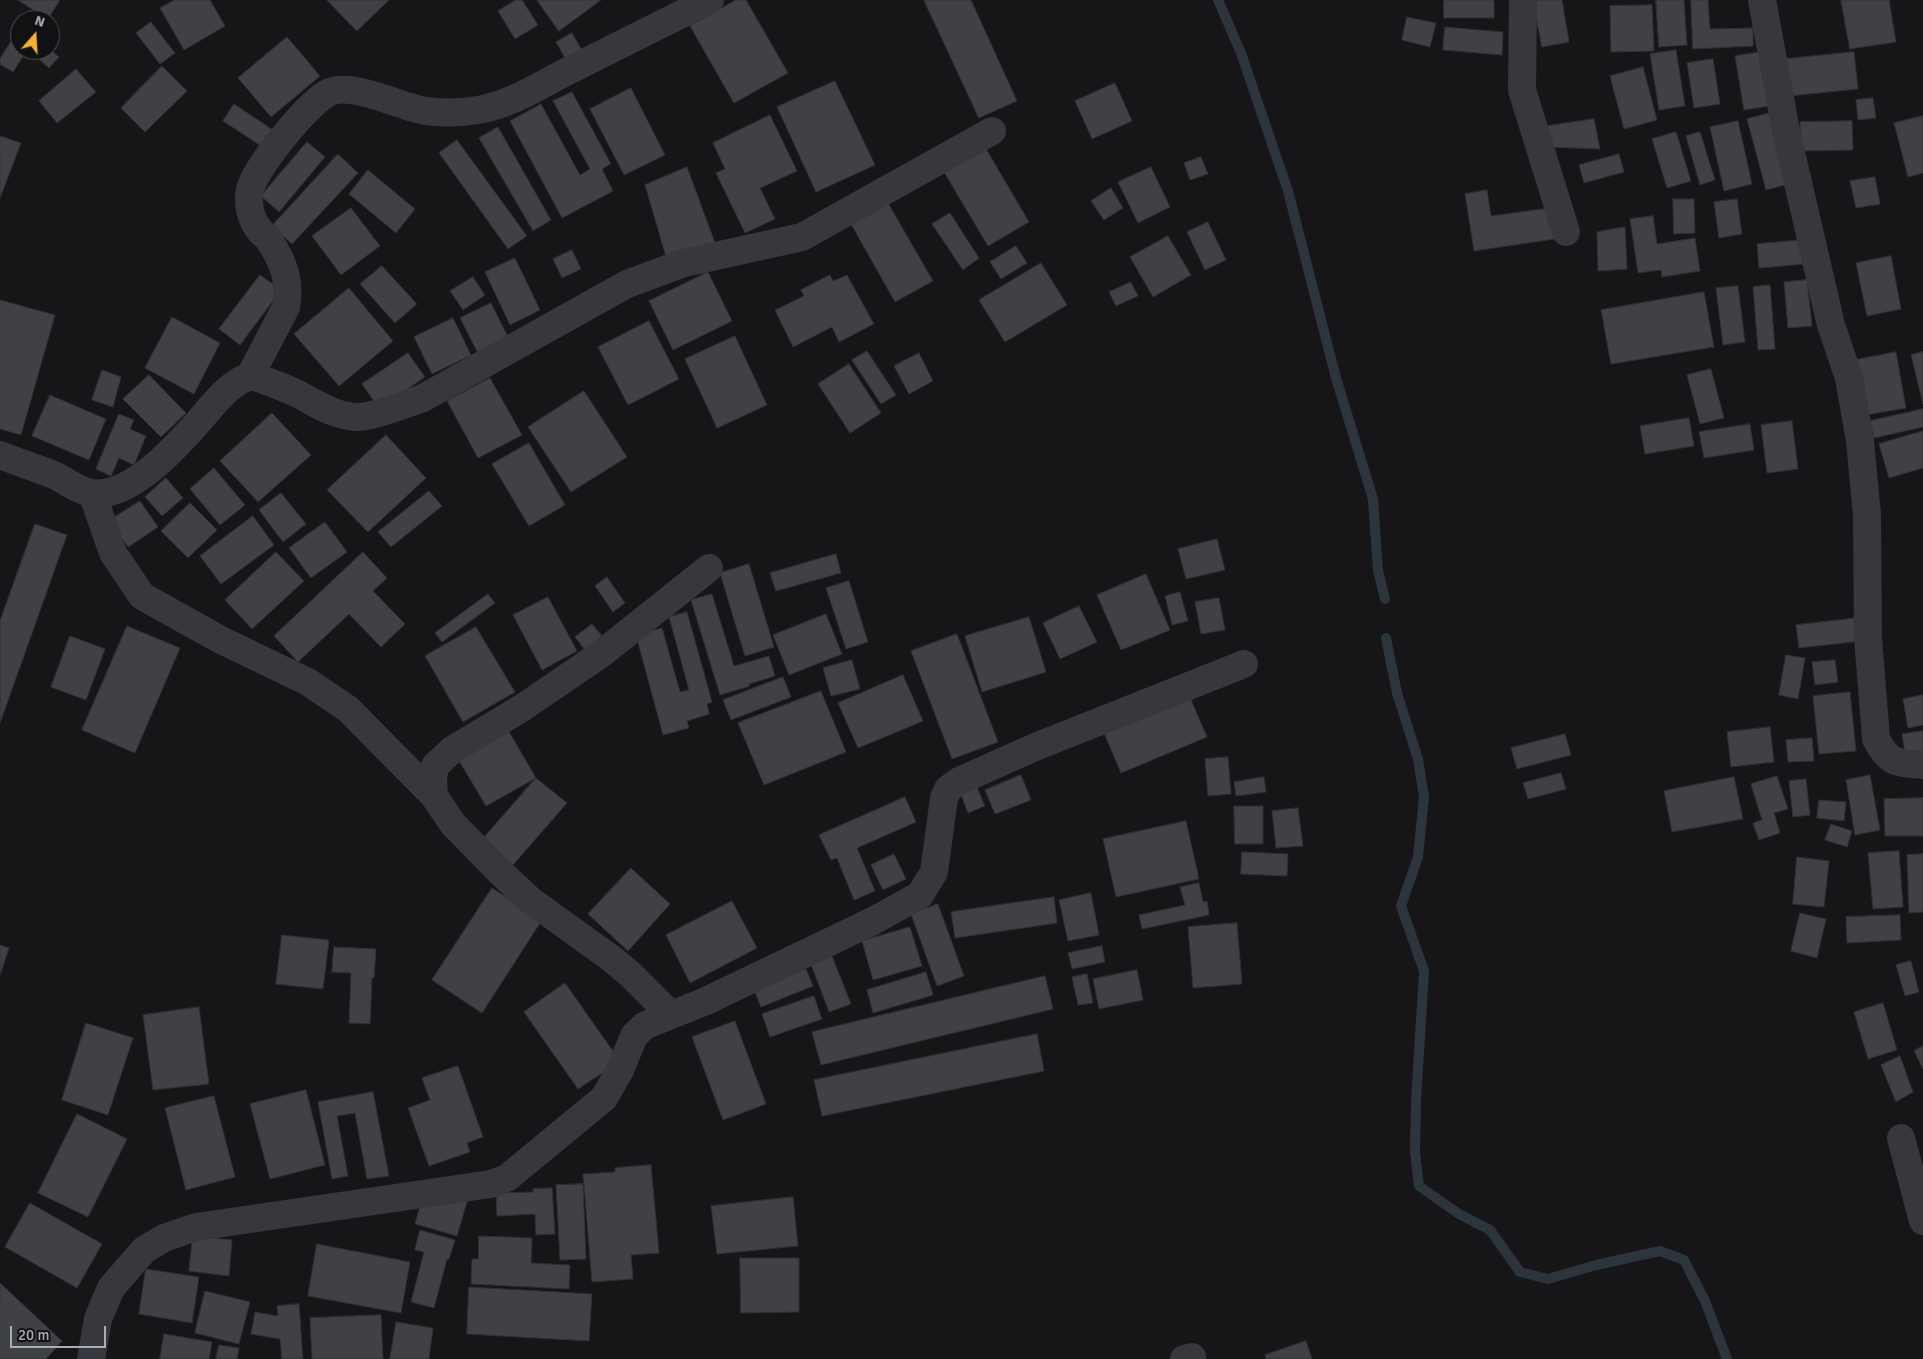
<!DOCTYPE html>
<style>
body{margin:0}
#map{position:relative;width:1923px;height:1359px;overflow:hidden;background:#161618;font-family:Signika,sans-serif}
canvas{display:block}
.north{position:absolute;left:10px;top:10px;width:50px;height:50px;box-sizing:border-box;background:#111113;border:1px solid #4d4f55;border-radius:50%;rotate:19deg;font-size:14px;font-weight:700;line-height:20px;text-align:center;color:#a8adb8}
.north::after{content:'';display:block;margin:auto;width:18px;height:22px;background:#f2b134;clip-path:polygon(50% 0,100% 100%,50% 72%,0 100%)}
.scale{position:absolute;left:10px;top:1326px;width:96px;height:22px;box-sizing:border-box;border:2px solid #a8adb8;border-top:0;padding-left:6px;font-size:15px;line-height:18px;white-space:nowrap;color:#a8adb8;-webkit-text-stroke:4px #111113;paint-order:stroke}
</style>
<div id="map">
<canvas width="1923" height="1359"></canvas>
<div class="north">N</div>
<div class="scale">20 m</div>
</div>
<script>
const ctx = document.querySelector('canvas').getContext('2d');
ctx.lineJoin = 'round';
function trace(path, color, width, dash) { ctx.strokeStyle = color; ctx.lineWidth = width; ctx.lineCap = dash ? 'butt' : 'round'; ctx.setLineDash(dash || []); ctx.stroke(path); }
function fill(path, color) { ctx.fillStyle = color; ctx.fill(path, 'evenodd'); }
trace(new Path2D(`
 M1218,0L1241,53L1288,191L1336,378L1373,499L1378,570L1385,599
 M1386,638L1397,693L1418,759L1424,797L1418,857L1401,906L1424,971L1416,1101L1415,1152L1419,1186L1459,1214L1490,1230L1520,1272L1548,1279L1596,1265L1660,1251L1684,1260L1705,1301L1727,1359`), '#2c353c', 10);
const building = new Path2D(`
 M18,0H60L48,19Z
 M175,0H210L225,26L184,50L160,8Z
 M327,0H389L357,31Z
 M516,0H522L538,25L515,39L498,11Z
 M537,0H601L559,31Z
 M736,0H746L788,73L734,103L690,26Z
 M924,0H971L1017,101L979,118Z
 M1444,0H1494V18H1444Z
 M1533,0H1562L1569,42L1542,47Z
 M1656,0H1684L1687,45L1659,47Z
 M1691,0H1708L1710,29L1753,28V46L1693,49Z
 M1841,0H1889L1896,42L1850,49Z
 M1652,5L1654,51L1611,52L1610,6Z
 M1407,17L1436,23L1430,47L1402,40Z
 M151,22L175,53L160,64L136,33Z
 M20,27V50H27L13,72L0,64V59Z
 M1445,27L1503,32L1502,55L1443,50Z
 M572,33L585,56L569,65L556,42Z
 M287,37L320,76L271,117L238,78Z
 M50,49L59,57L49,68L33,54L36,50Z
 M1676,50L1685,106L1659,110L1650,54Z
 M1761,52L1770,106L1744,110L1735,56Z
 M1854,52L1858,89L1789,96L1785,59Z
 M1713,59L1720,104L1694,108L1687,63Z
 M162,66L187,91L145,132L121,108Z
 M1643,67L1657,120L1624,129L1610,76Z
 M76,69L96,92L57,123L39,101Z
 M835,81L875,165L816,192L777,107Z
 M1115,83L1132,121L1092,139L1075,101Z
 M631,88L665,155L624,175L590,109Z
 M572,92L611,164L602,169L613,191L562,218L510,121L541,104L580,175L590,169L553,101Z
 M1873,98L1876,118L1858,120L1856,100Z
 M234,104L273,130L261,146L223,121Z
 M1770,113L1789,184L1766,190L1747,119Z
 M770,115L797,171L760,188L775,219L745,233L716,173L725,169L713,143Z
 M1923,116V173L1908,177L1894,123Z
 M1594,119L1600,149L1549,147L1547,126Z
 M1738,121L1752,184L1724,191L1710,127Z
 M1852,121L1853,150L1801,151L1800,122Z
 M498,127L551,220L533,231L479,138Z
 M1676,132L1691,181L1667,188L1652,139Z
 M1700,132L1715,180L1700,185L1686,136Z
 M0,136L21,143L0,198Z
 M457,140L527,236L508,249L439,153Z
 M307,142L325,157L279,212L261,196Z
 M985,147L1029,222L988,246L944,172Z
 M338,154L358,173L292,244L272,226Z
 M1619,154L1624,172L1584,183L1579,165Z
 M1201,157L1208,174L1190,180L1184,163Z
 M687,167L715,243L667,260L645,185Z
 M1151,167L1170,207L1138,223L1118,182Z
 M368,170L415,209L396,233L349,194Z
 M1875,177L1880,204L1856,208L1850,181Z
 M1111,188L1123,208L1104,220L1091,201Z
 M1487,190L1491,216L1549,208L1554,239L1474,251L1465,194Z
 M1673,199H1694L1695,233L1674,234Z
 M1737,199L1742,234L1719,238L1714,202Z
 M888,203L933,281L895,302L851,224Z
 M351,208L380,246L341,275L312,236Z
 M950,213L979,258L963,270L932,224Z
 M1653,216L1657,244L1695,238L1700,271L1662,277L1661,270L1638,273L1630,219Z
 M1208,222L1226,260L1205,270L1187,232Z
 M1625,227L1627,269L1598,271L1597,232Z
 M1168,236L1191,275L1153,297L1130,257Z
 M1802,240L1805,264L1759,268L1757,244Z
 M1016,246L1027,263L1001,279L990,262Z
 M572,250L581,269L562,278L553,259Z
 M1891,256L1901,309L1867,316L1856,263Z
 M515,258L540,310L510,325L485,272Z
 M1041,263L1067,305L1005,342L979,300Z
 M382,266L417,304L395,323L360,284Z
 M708,272L732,321L673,350L649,301Z
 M260,275L281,290L240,345L219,329Z
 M830,275L833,281L847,275L874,324L839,342L832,327L793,347L775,310L804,296L801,290Z
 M473,277L485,295L463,310L450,291Z
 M1807,280L1812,326L1788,328L1784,282Z
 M1131,282L1138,296L1116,306L1109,292Z
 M1770,285L1775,349L1758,350L1753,287Z
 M1738,286L1745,342L1723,345L1716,288Z
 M349,288L393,341L339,386L294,334Z
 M1704,292L1714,347L1611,364L1601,310Z
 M0,300L55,315L21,435L0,429Z
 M491,303L511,343L481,359L460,318Z
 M172,317L220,343L194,394L145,368Z
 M453,318L471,355L432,374L414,337Z
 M649,321L679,379L628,405L598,347Z
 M735,336L767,405L717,428L685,359Z
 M867,351L896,395L881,404L852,360Z
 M1896,352L1906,408L1865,415L1855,360Z
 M1923,352V404L1911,355Z
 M408,353L425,377L379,408L362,384Z
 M919,353L933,381L909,394L894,366Z
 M849,364L881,413L850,433L818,384Z
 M1711,369L1724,418L1700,424L1687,375Z
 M102,370L121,377L113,407L92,400Z
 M149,375L186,413L161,437L123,399Z
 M490,378L522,435L478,458L447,401Z
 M584,391L627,457L571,492L528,427Z
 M50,395L106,419L89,460L32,436Z
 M1923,409V427L1874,438L1870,421Z
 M272,413L311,455L258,502L220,461Z
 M119,414L134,420L130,429L146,436L134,465L119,458L111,476L96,469Z
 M1689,418L1694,446L1645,454L1640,426Z
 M1792,421L1798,469L1767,473L1761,425Z
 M1750,424L1754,450L1704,458L1699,432Z
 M1923,431V468L1889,478L1879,444Z
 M386,435L426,478L368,532L327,490Z
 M529,443L565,505L529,526L492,464Z
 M214,468L245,505L220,525L190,489Z
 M166,478L183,498L162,516L145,497Z
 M429,491L442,506L391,547L378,532Z
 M281,493L306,524L283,542L259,510Z
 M140,501L158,527L128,547L110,520Z
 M190,503L217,530L188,558L161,531Z
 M253,516L274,545L221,584L200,556Z
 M325,522L347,552L311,578L289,548Z
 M35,524L67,535L0,723V621Z
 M1217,539L1225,570L1186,579L1178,549Z
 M276,552L304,581L252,629L225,600Z
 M363,552L387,578L373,591L405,624L381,647L349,614L298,662L274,636Z
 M836,554L841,573L776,591L770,573Z
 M749,564L774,647L745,656L720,573Z
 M1146,574L1170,630L1121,650L1097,595Z
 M607,577L625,603L613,612L595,586Z
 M849,581L868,642L846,649L826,588Z
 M1180,592L1188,621L1172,625L1165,596Z
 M488,594L495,603L442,642L435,633Z
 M712,594L734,666L769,656L775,676L749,684L750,686L720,695L691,600Z
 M548,597L577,651L542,670L513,615Z
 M1219,598L1225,630L1201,634L1195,602Z
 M1079,606L1097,642L1060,659L1043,623Z
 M687,612L712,702L707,704L709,714L687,721L689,728L663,735L636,635L662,628L680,692L689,690L669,617Z
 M826,614L842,654L789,675L773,635Z
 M1029,617L1046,672L982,692L965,636Z
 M1858,618L1861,641L1799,648L1796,625Z
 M592,624L602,636L585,650L575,637Z
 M127,626L180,648L135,753L82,730Z
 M476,627L515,692L463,722L425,656Z
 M957,634L998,742L952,759L911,651Z
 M70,636L105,649L86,700L51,687Z
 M1786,655L1805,658L1798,699L1779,695Z
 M852,660L860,689L831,696L823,668Z
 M1835,660L1838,682L1815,685L1812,662Z
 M903,675L923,721L858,748L838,703Z
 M783,677L791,697L731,720L723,700Z
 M821,691L846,752L764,785L738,723Z
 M1850,692L1856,751L1819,754L1813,696Z
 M1188,693L1207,737L1121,773L1102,728Z
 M1923,695V725L1908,728L1903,699Z
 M1770,727L1774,762L1731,767L1727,732Z
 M508,730L536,778L486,806L458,759Z
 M1923,731V751L1905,753L1902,734Z
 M1565,734L1571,755L1517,769L1511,748Z
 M1812,738L1814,761L1788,762L1786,740Z
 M1228,757L1231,794L1208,796L1205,759Z
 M1561,773L1566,789L1528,799L1523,783Z
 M1021,775L1031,800L995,814L985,790Z
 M1870,775L1880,830L1855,835L1846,780Z
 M1777,776L1788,809L1774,813L1780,833L1759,840L1753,823L1762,820L1751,784Z
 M1264,777L1266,792L1236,796L1234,782Z
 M1734,777L1743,819L1672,832L1664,791Z
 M536,778L567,803L513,865L482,840Z
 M1806,779L1810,815L1793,817L1789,781Z
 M976,785L985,806L968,813L960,792Z
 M905,797L916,822L857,848L875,891L854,900L837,858L831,860L819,835Z
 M1923,798V836H1885L1884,799Z
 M1819,800L1846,802L1844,821L1817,818Z
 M1234,806H1263V844H1235Z
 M1298,808L1303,846L1276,848L1272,811Z
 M1186,821L1199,879L1116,897L1103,839Z
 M1831,824L1852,831L1847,847L1825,840Z
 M1899,851L1903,907L1873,909L1868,853Z
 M1242,852L1288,854L1287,876L1241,874Z
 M894,854L906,879L883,890L871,865Z
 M1923,854V912L1909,913L1907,855Z
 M1797,857L1829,861L1824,907L1793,904Z
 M631,868L670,904L628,951L588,914Z
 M1199,883L1203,902L1207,901L1209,915L1142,929L1139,915L1185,905L1180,887Z
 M492,888L542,920L482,1013L432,980Z
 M1091,893L1099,935L1068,941L1059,900Z
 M1054,897L1057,923L955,938L951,912Z
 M732,901L757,948L690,983L666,935Z
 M938,904L964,976L937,986L911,914Z
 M1800,913L1826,919L1817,958L1791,951Z
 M1900,915L1901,940L1847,943L1846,917Z
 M1237,923L1242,984L1193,988L1188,927Z
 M910,927L922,966L873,980L862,941Z
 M282,935L329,940L323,989L276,984Z
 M0,945L9,948L0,975Z
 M1102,946L1105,962L1072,969L1068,953Z
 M334,947L376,949L374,978H372L370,1024L349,1023L351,973L332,972Z
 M832,956L851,1004L829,1012L811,964Z
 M1911,961L1919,992L1905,996L1896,965Z
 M806,969L813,986L761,1007L754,990Z
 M1137,970L1143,1000L1099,1009L1093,979Z
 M926,972L933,995L873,1013L867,990Z
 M1087,974L1093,1003L1078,1005L1072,977Z
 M1045,976L1053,1009L821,1065L812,1032Z
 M565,983L620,1061L578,1089L524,1012Z
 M814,996L822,1019L770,1037L762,1014Z
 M1883,1003L1897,1050L1868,1059L1854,1012Z
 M199,1007L209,1084L153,1090L143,1015Z
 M735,1021L766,1104L723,1120L692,1037Z
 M86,1023L133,1038L108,1115L62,1100Z
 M1037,1034L1044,1071L822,1116L814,1080Z
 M1923,1046V1069L1914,1051Z
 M1900,1056L1913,1092L1896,1102L1881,1065Z
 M458,1066L483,1137L467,1143L470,1152L429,1166L408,1108L430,1100L422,1078Z
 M306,1090L325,1165L270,1179L250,1104Z
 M373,1092L389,1176L367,1179L355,1113L337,1116L348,1176L332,1179L318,1102Z
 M214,1096L235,1177L186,1190L165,1108Z
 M77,1114L127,1139L88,1217L38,1193Z
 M651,1165L659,1253L631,1255L633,1279L592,1282L583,1174L615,1172V1168Z
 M583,1184L586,1259L560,1260L556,1185Z
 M552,1188L555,1234L536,1235L535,1214L497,1216L496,1193L533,1192V1189Z
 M469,1195L457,1236L415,1224L422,1199Z
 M793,1197L798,1246L717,1254L711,1206Z
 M30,1203L102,1244L77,1288L5,1247Z
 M420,1230L455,1240L449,1259H447L434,1308L411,1302L424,1252L415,1250Z
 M193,1236L232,1240L229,1276L189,1271Z
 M479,1236L532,1238L531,1263L570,1265L569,1289L471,1284L472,1259H478Z
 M317,1244L410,1262L401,1313L308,1296Z
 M740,1258H799V1312L741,1313Z
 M146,1269L199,1277L192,1323L139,1314Z
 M0,1283L62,1341L46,1359H0Z
 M469,1287L592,1294L589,1341L467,1334Z
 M205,1291L250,1302L239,1344L195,1333Z
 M299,1304L303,1359H282L280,1339L251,1334L255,1312L278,1316L277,1306Z
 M381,1315L383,1359H312L310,1318Z
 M396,1322L433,1328L429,1359H390Z
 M164,1334L212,1342L209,1359H160Z
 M1306,1341L1312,1359H1266L1265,1355Z
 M219,1345L239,1348L237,1359H216Z`);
fill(building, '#404145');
trace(building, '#303034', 1);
trace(new Path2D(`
 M1523,0L1522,90L1566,232
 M1762,0L1786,131L1831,325L1849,378L1860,441L1867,515L1868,637L1876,739C1889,764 1897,763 1923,765
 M250,376L286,307C291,281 283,261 269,240C267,236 264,235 261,232C251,221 247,205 250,190C254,169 310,100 330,92C353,82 401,107 425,111C442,113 461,113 478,110C509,105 537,87 564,73C613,48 661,24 710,0
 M0,455C18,462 36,468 54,475C67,481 76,490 91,493C130,499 176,447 199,421C213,405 229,383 250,376C261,378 290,390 300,395C318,405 335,416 357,417C370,418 409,403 423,398L627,284L684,263L802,237L992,131
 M92,493L113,553L142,596L219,639L308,682L348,709L434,796
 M671,1015L631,975L612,959L530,900L500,872L453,824L434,796L433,778L435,766L452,750L522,708L601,654L709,568
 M1901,1138L1923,1221
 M91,1359L98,1319L111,1288L144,1250L164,1238L196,1227L491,1184L507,1178L604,1098L620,1070L634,1036L644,1026L706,1001L873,921L920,895L934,872L944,798L948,789L959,781L1035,747L1244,664
 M1184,1359L1192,1357`), '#37383d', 28);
</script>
